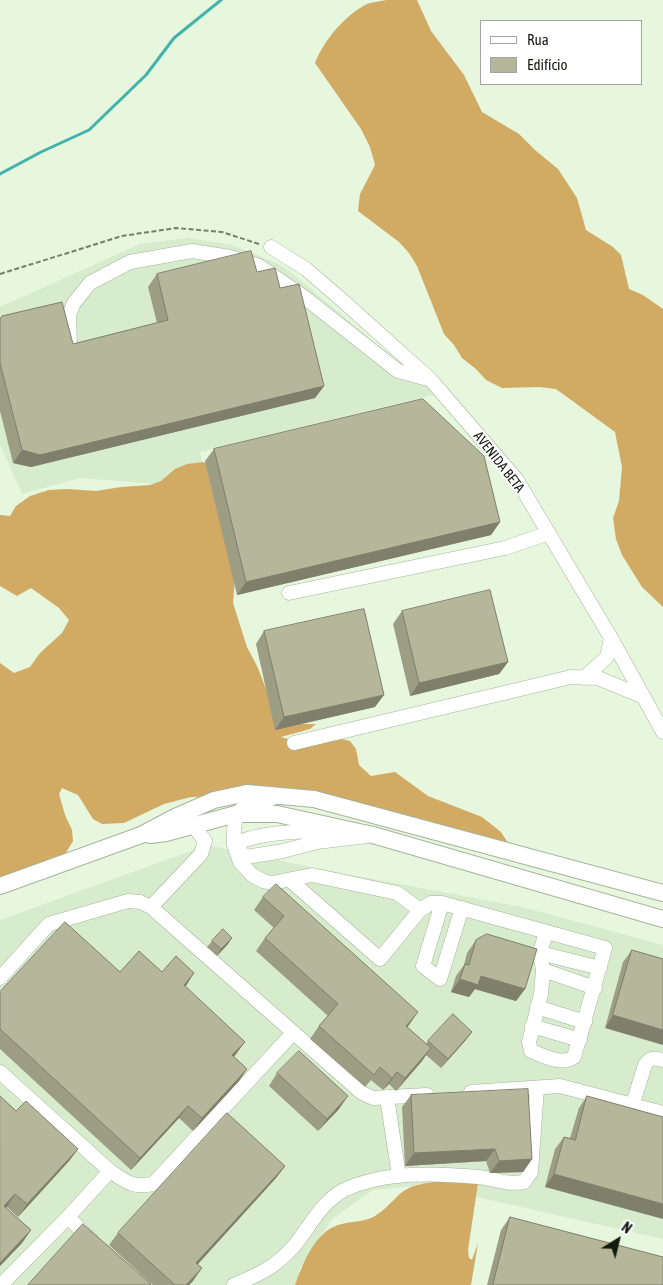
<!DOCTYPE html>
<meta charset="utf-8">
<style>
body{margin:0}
#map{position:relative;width:663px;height:1285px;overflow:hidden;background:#e6f7dd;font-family:"Asap Condensed",sans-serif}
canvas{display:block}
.legend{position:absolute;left:480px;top:20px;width:162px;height:65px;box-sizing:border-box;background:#fff;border:1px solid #a1a4a0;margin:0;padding:6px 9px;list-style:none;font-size:15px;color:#151b12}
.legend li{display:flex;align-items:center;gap:10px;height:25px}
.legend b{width:25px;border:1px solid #a1a4a0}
.north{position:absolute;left:593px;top:1215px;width:50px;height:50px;-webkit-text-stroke:4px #fff;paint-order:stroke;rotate:36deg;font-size:14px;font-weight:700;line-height:20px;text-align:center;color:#151b12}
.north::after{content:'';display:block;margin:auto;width:18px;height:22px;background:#151b12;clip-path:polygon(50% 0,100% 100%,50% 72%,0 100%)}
</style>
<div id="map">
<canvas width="663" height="1285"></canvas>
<ul class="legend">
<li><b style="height:6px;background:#fff"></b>Rua</li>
<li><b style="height:14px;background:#b6b69a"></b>Edifício</li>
</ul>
<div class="north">N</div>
</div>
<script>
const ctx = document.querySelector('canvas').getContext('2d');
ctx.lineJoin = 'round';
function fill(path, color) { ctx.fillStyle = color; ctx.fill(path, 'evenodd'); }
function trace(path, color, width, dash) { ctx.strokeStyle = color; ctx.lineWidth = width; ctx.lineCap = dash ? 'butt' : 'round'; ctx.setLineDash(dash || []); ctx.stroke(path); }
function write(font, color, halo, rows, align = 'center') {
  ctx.font = font + ' "Asap Condensed",sans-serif'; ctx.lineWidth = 4; ctx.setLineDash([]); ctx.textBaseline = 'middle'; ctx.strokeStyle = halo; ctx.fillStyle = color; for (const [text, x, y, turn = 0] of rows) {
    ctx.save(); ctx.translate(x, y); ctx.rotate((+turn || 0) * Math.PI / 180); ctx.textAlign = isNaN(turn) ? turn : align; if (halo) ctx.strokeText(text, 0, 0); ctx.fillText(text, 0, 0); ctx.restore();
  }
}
fill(new Path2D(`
 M188,238L232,245L270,260L287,269L436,394L200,452L207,488L80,478L22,494L0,445V307L140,244Z
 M207,845L320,869L522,907L663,945V1239L424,1185L373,1190L332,1219L299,1270L298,1285H0V920Z`), '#d7eccc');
fill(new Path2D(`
 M387,0H417L431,31L464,75L482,112L519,134L535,150L558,169L577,198L586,230L613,247L621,255L629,289L643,295L663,309V607L642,587L622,555L616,539L613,518L619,501L622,467L615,432L556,389L539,387L502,388L486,380L476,369L462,358L454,345L444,334L417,266L409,253L399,242L358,211L360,194L375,165L370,147L361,129L315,63C324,40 345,15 367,4C373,2 381,1 387,0Z
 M203,462L214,466L236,566L233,603L247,647L258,668L274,710L288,724H316L310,729L281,737L291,740L329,736L350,741L356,749L359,765L371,776L395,772L428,796L482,817L501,832L517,857L304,796L191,797L164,804L124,823L102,824L93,819L78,795L62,788L59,794L65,815L72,830L73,841L64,856L0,880V663L14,673L30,667L40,653L62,633L69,620L59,608L31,588L17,596L0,586V515L10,516L16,506L30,496L49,490L67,489L96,491L121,487L150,485L161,481L175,469L187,464Z
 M441,1181L478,1183L468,1250L469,1258L472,1260L478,1243L471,1285H295C303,1263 316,1229 342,1224C353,1221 365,1222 375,1216C385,1210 392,1201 401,1193C412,1184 427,1183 441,1181Z`), '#d1aa63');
trace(new Path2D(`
 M0,174L41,152L89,130L146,75L174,38L221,0`), '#43b2ab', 3);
const minor = new Path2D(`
 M271,247L306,269L343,301L431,380L517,480L611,638L663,732
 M70,347L69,315L74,303L90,283L130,262L192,251L230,257L259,266L304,297L398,371L428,379
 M289,593L505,548L549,533
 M584,678L607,657L611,638
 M294,743L571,677L598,678L644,697
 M271,799C239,802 232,813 234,845L246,857L283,851L317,842L367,836
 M334,829C306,832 257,831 234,845L240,862L252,875L263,881L272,883L312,875L397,893L420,910
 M291,881L380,959L420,910L431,903H442L605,948L574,1057C562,1066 544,1056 531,1051L529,1042L541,994L543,970L540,953L546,932
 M442,903L423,966L440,979L462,908
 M151,907L201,854L205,841L193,825
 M540,953L600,968
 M543,970L595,988
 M0,978L49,924L128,901L140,902L151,907L362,1093L373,1098L427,1095
 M537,1007L585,1022
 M532,1026L580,1040
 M0,1072L110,1171C127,1182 132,1188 153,1184L293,1033
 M471,1092L560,1086L663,1113
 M387,1098L399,1176
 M632,1106L645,1065C650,1057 654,1058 663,1060
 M68,1217L92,1241
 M1,1285L68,1217L110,1171
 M234,1285C258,1275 277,1266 294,1246C310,1227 321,1202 344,1190C385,1171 435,1173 479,1177C495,1179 507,1185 524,1182L531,1172L537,1088`);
const major = new Path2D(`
 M150,835L166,833L236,814H277L373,835L663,919
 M0,886L141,835L175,817L214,800L247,793L314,799L663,893`);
trace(minor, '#a4b49c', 15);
trace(major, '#a4b49c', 18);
trace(new Path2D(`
 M0,274L122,236L176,228L222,232L259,244`), '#747f6e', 2, [5, 2.5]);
trace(minor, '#fff', 14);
trace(major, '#fff', 16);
fill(new Path2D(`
 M257,272L280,288L324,386L315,398L31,467L13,463L0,411V319L73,344L157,323L148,287L157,274Z
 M214,449L500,522L491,535L237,595L205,461Z
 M402,611L508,662L499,674L410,696L393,624Z
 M264,631L375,707L275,730L256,644Z
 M263,897L409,1025L407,1027L426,1044L428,1041L472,1032L465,1041L441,1068L426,1055L422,1061L396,1091L389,1084L383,1090L371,1080L365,1087L310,1039L319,1026L328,1016L256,951L265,938L274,928L254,910Z
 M476,940L525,989L516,1001L475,989L469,997L451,992L456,976L464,965L467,953Z
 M212,941L228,944L217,956L207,947Z
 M632,950L663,959L605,1028L623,962Z
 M120,972H162L185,986L236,1054L234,1057L247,1069L239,1081L193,1131L179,1118L131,1170L0,1049V992Z
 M277,1073L339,1109L318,1131L269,1086Z
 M411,1095L532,1159L523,1172L490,1173L486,1161L405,1166L402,1107Z
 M0,1096L16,1111L78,1149L69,1161L18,1217L7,1207L6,1208L31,1230L22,1243L0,1266Z
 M587,1096L663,1117L545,1187L555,1149L564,1137L570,1138L579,1108Z
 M285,1166L276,1178L198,1264L193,1281L189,1285H153L109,1245L118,1233Z
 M510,1217L663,1285H487L501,1230Z`), '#9d9d84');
fill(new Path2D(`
 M324,386L315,398L31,467L13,463L22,450Z
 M500,522L491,535L237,595L246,582Z
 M508,662L499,674L410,696L419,683Z
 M384,695L375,707L275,730L284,717Z
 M232,938L228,944L217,956L221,949Z
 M194,973L186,986L175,997L184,985Z
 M481,976L525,989L516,1001L475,989L469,997L451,992L460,979Z
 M418,1012L409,1025L397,1039L406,1026Z
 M613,1015L663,1030V1045L605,1028Z
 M472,1032L465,1041L441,1068L448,1059Z
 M245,1042L236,1054L224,1068L232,1055Z
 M431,1048L422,1061L396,1091L405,1078Z
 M247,1069L239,1081L193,1131L202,1118Z
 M397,1072L389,1084L383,1090L392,1078Z
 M348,1096L339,1109L318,1131L327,1119Z
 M188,1106L179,1118L131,1170L140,1158Z
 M78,1149L69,1161L18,1217L27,1204Z
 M495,1149L486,1161L405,1166L414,1153Z
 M532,1159L523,1172L490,1173L499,1161Z
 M285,1166L276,1178L187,1276L196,1263Z
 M554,1174L663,1204V1219L545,1187Z
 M15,1194L7,1207L0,1214L4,1206Z
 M31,1230L22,1243L0,1266V1263Z
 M202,1268L193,1281L189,1285H186Z`), '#7f7f6c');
const building = new Path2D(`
 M251,251L257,272L275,268L280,288L299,284L324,386L40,455L22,450L0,363V319L2,316L62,302L73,344L168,320L157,274Z
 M423,399L484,456L500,522L246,582L214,449Z
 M490,590L508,662L419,683L402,611Z
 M364,609L384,695L284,717L264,631Z
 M276,884L418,1012L406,1026L431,1048L405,1078L397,1072L392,1078L380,1067L374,1075L319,1026L338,1004L265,938L284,916L263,897Z
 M65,922L120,972L139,951L162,972L176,956L194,973L184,985L245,1042L232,1055L247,1069L202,1118L188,1106L140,1158L0,1029V992Z
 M223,929L232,938L221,949L212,941Z
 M487,934L537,949L525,989L481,976L478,985L460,979L465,964L469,965L476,940Z
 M632,950L663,959V1030L613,1015Z
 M453,1014L472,1032L448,1059L428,1041Z
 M299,1051L348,1096L327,1119L277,1073Z
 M528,1089L532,1159L499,1161L495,1149L414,1153L411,1095Z
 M0,1096L16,1111L26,1101L78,1149L27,1204L15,1194L4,1206L31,1230L0,1263Z
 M587,1096L663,1117V1204L554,1174L564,1137L575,1140Z
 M227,1113L285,1166L196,1263L202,1268L186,1285H175L118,1233Z
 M510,1217L663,1257V1285H493Z
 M83,1224L151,1284L150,1285H28Z`);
fill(building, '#b6b69a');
trace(building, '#7f7f6c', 1);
write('14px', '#151b12', '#fff', [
 ["AVENIDA BETA",499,462,52]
]);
</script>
